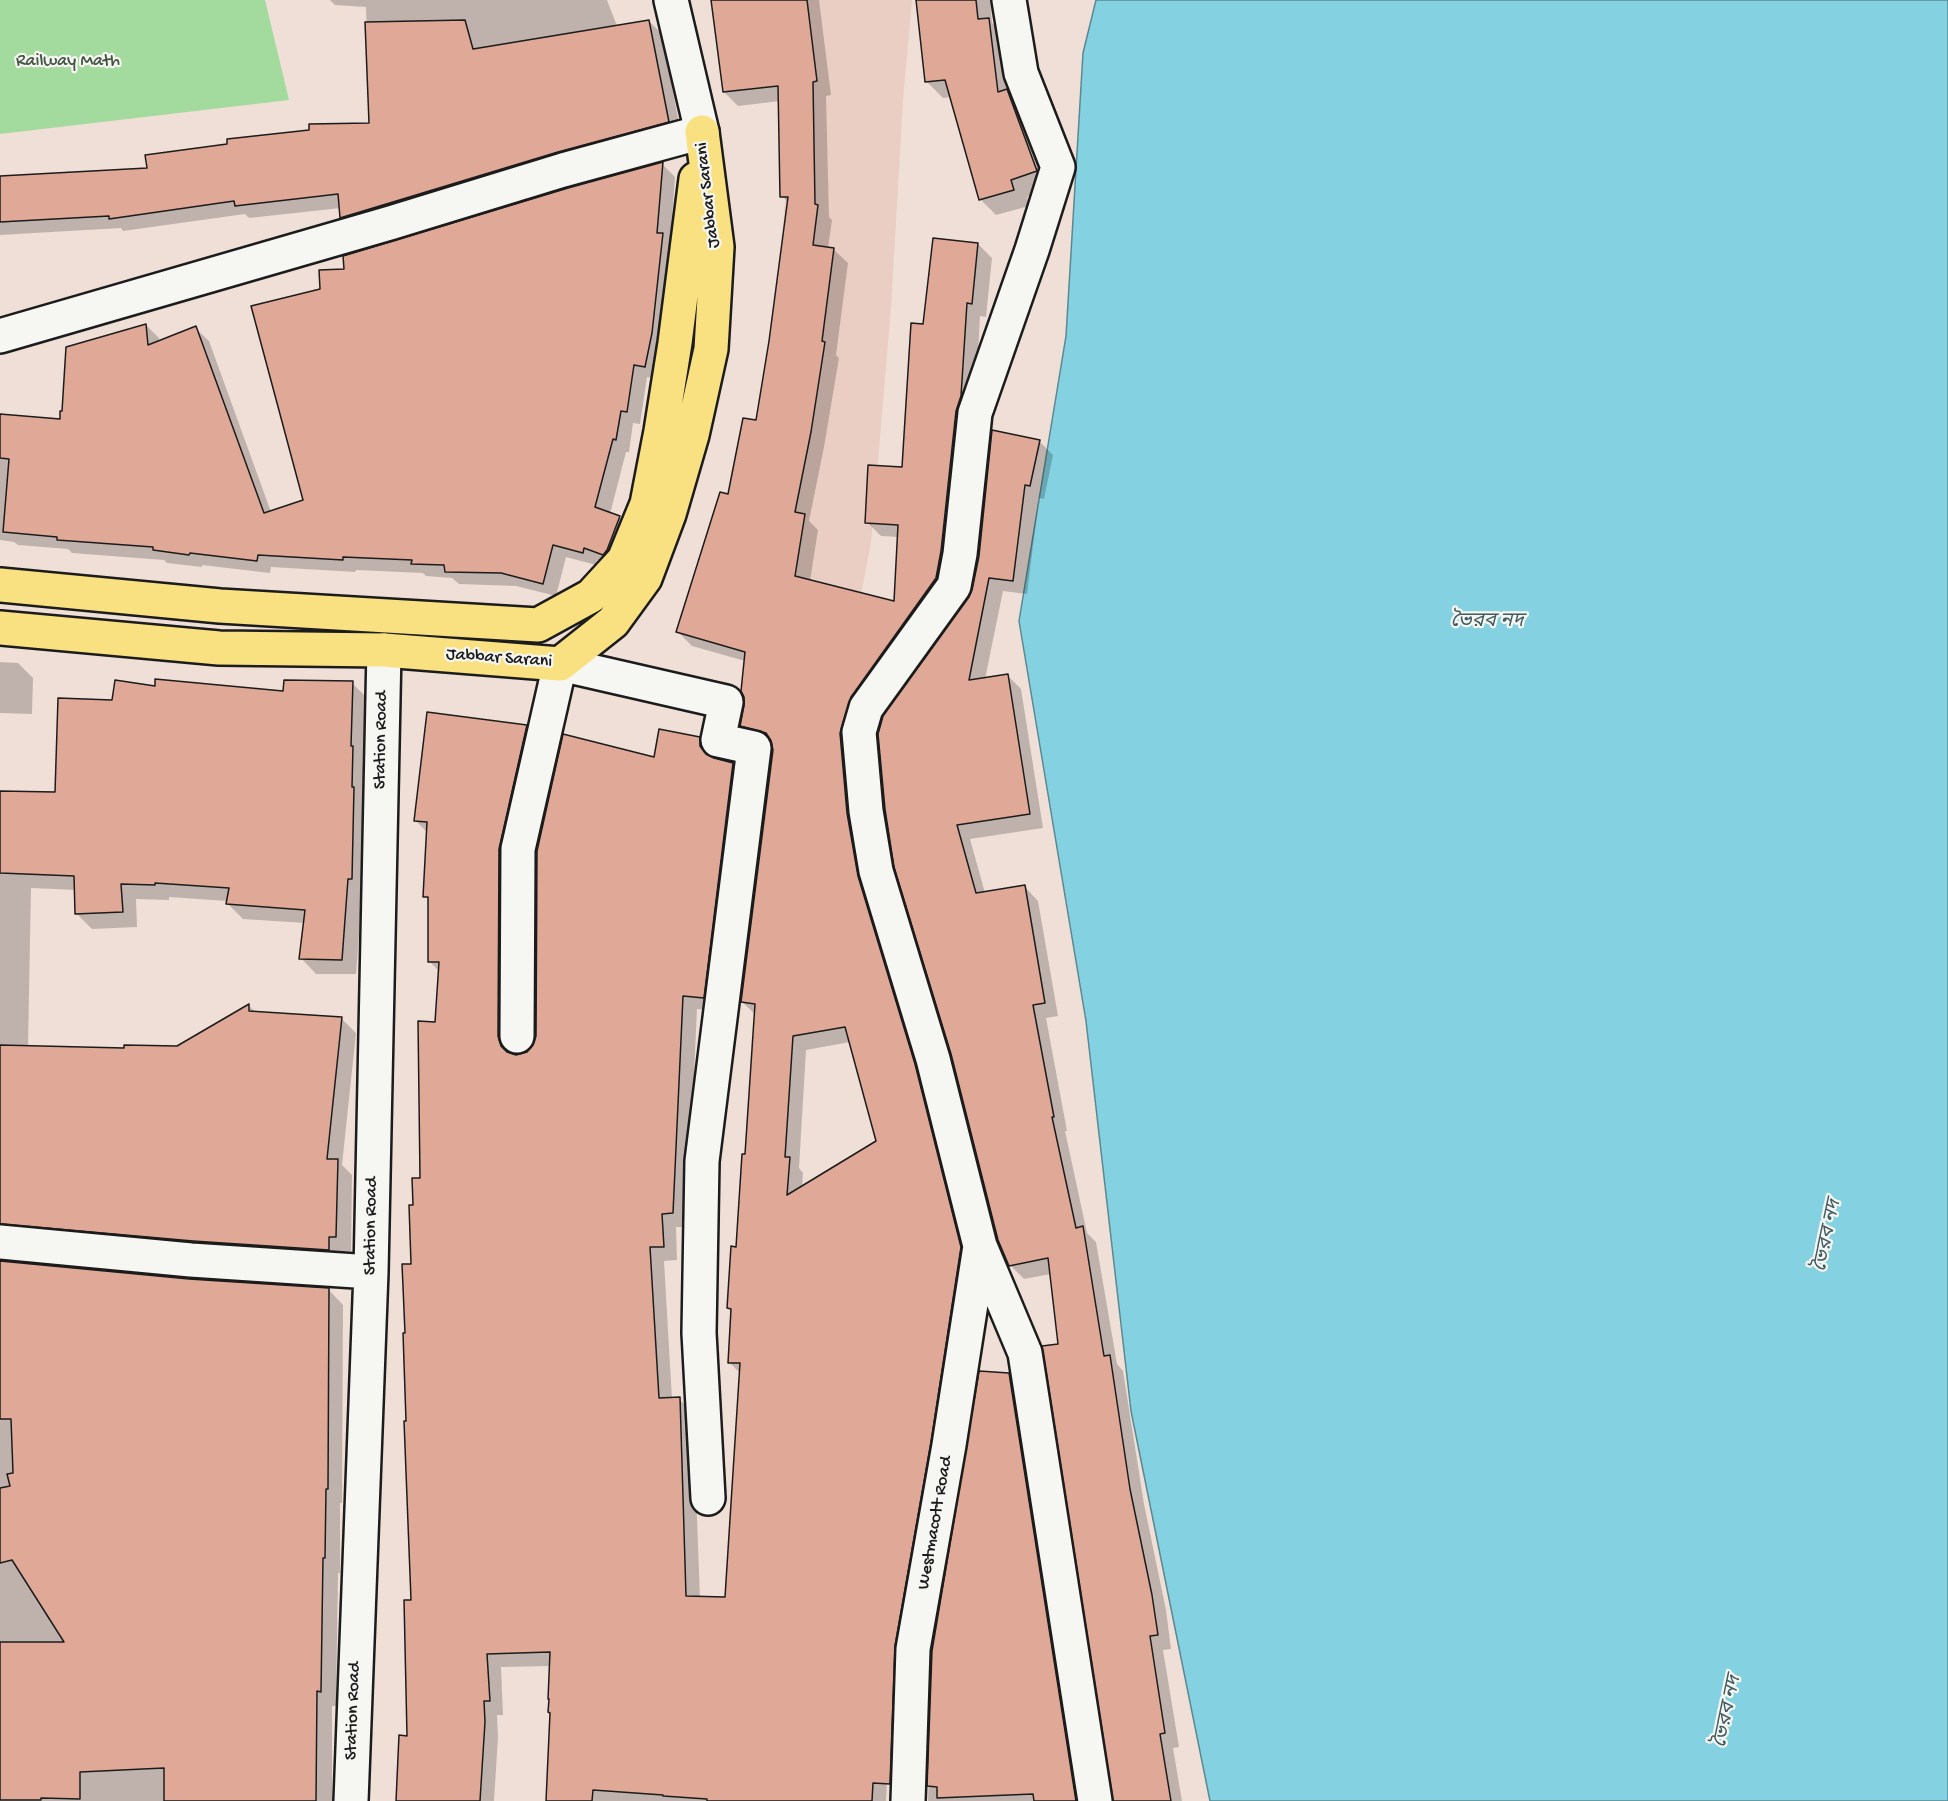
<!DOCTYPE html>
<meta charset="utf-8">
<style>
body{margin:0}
canvas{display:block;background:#efdfd7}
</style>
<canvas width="1948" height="1801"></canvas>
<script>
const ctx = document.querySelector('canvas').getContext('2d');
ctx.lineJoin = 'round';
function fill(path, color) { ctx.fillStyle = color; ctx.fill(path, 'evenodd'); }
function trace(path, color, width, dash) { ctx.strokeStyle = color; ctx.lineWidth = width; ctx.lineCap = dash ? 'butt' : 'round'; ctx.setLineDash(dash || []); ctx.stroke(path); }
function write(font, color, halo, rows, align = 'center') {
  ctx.font = font + ' "Gochi Hand","Noto Sans Bengali",sans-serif'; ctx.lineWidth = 4.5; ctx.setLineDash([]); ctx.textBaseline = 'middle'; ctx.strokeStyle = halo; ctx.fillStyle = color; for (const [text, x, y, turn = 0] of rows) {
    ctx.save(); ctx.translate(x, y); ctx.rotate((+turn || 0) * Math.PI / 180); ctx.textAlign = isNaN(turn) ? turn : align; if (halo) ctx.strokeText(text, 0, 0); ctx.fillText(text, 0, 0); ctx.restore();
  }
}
fill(new Path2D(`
 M792,0H912L903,101L891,308L871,543L847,665L754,634L786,186Z`), '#eacec4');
fill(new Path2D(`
 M0,0H265L289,100L0,134Z`), '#a3da9e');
const water = new Path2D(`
 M1096,0H1948V1801H1210L1131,1411L1086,1021L1019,621L1066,336L1083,53Z`);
fill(water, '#83d1e1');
trace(water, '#5a8992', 1.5);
fill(new Path2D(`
 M330,0H607L617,26L649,21L662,34L681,134L354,230L342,217L341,208L249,218L245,214L123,231L121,228L0,235V178L148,169L370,125L366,7L335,5Z
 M713,0H819L831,95L826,96L829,217L832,220L828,248L833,249L848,263L836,355L839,358L824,447L809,521L818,530L810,581L895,603L899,537L881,536L867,522L903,468L925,325L978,244L992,258L986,317L980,316L975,411L955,566L854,748L974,1262L908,1661H893L886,1801H547L551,1713V1666L501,1667L503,1715H497L498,1737L494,1801H397L409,1737L413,1602L407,1335L414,1206L422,1180L440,972L429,961L430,901L425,896L428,833L415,820L526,726L540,740L513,864L512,1051L513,1055L516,1056L528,1053L535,1046L655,759L699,738L713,752L714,760L733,764L747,778L717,1011L697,1009L687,1227H676L677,1260L664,1261L672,1399H679L693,1413L700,1598H726L741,1374L729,1362L732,1312L728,1308L738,1248L746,1156L756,1015L742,1002L774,750L773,745L756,739L742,725L746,705L745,661L692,646L678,632L757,422L789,203L782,196L780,101L738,106L724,92ZM850,1042L878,1142L802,1188L803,1173L799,1168L806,1050Z
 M917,0H990L992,23L1005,35L1012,96L1023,107L1052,187L1027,197L1029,206L996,215L980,199L951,97L943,98L927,82Z
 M662,164L675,177L670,243L675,248L658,379L647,377L640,424L633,423L629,452H626L610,514L619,517L632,530L617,567L597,560L596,565L566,557L556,596L516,586L459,584L452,578L426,576L423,573L356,570L355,572L271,567L270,573L202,565V567L167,563L164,560L72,553L68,549L18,545L14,542L0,540V415L61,421L146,325L159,338V342L195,328L209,341L271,512L305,501L322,290L346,270Z
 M1039,441L1053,455L1044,499L1039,498L1027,594L1003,591L985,679L1007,675L1021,689L1043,828L970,839L985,893L1024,886L1038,901L1058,1016L1046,1018L1067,1131H1065L1087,1233L1096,1242L1117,1364L1123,1371L1144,1504L1166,1610L1171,1649L1163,1650L1179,1747L1173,1748L1182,1801H1115L1051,1274L1024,1279L1010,1265L952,1053L896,866L971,598Z
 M0,662L18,663L33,678L32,714L0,713Z
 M352,683L367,698V893H362L356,974H316L301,958L305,923L243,919L228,904V901L169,897V900L136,899L137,927L92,929L77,914L76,890L31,888L28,1047L125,1050L178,1047L249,1006L257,1013L341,1018L356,1033L342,1165L352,1175L351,1251H344L343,1265L0,1246V792L56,793L113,702L157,688L285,693Z
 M0,1262L189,1280L328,1289L343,1305L342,1503H340V1573H338L336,1706H332V1801H0Z
 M1008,1374L1023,1388L1087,1801H928L933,1651Z`), '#0003');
const building = new Path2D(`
 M711,0H807L817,81L813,82L815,204L818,205L813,245L834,248L822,341L825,342L811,432L795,512L805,514L795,576L894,601L898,525L865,523L868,465L902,467L911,323L923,324L933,238L978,243L972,304L967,303L961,396L956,411L941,551L936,578L851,697L840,733L847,813L858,876L915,1064L961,1247L931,1442L895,1646L890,1784L873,1783L872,1801H707V1799L663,1796V1795L593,1790L592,1801H546L550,1713L548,1712L549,1699H548L550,1652L487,1654L490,1701H484L485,1722L480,1801H396L399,1735L407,1736L404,1600H411L404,1421H406L403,1333H405L402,1264H411L409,1205H413L412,1178H420L418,1021L435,1022L439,962H428V897H423L427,822L414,821L427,712L527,725L499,849L498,1036L501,1046L507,1052L516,1055L527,1052L533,1045L536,1036L537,851L563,734L654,757L659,729L700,737V746L706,754L714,758L733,763L704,998L683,996L673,1213L662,1214L664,1247H650L659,1398L680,1397L686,1596L725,1597L740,1363H728L731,1309L727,1308L731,1246L736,1247L742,1154H745L755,1004L741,1002L773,750L771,741L766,733L740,726L744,705V697L741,691L745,652L676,632L720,492L728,494L743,418L756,420L769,341L788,197H780L778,86L723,92ZM845,1027L876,1141L787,1195L790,1157H785L793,1036Z
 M916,0H976L978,19L989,18L998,92L1007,89L1037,171L1011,180L1014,190L979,200L945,80L925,82Z
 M465,20L473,49L649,20L669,122L558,152L340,218L338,194L235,206L234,201L109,219V216L0,222V176L147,168L145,155L227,144V139L309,130V124L369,123L365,22Z
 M663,162L657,233H663L652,333L645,367L634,365L627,412L621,411L616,440L613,439L595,507L620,516L607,550L603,555L584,548L583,553L553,545L543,584L501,573L445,572L444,565L411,564L412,560L343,557V560L258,555L257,561L190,553L189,555L153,550V547L57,540V537L3,532L9,459L0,458V414L60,419V411H62L66,347L146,324L148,345L196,326L264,513L303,500L251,306L320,289L319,270L344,269L343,256L568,188Z
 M992,430L1040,440L1030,486L1025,485L1013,581L989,578L969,680L1008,674L1030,814L957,825L976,893L1025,885L1045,1003L1033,1005L1054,1117H1052L1076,1228L1083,1226L1104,1356L1110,1355L1130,1489L1152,1595L1158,1635L1150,1636L1165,1733L1160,1734L1171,1801H1113L1042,1346L1058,1344L1048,1258L1009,1266L998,1240L951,1054L894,867L885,809L878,734L883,716L969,597L972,590L979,556Z
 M155,679L283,691L284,680L353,681L351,746H353L352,787H354L352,879H348L342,960L299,959L305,910L226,904L229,888L155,883V885L121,884L123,912L75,914L74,876L0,873V791L55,792L58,698L112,700L115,680L155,686Z
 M249,1004V1011L342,1017L327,1159H338L336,1237H329V1250L193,1241L0,1224V1045L124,1048V1045L177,1046Z
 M0,1261L189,1279L329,1288L328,1489H326L325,1558H323L321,1692L317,1691L316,1801H164V1768L80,1772V1799L41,1798V1800H0V1642H64L12,1560L0,1563V1488L10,1486L7,1474L13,1473L11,1419H0Z
 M979,1371L1009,1373L1076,1801H1034L1033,1794L937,1798V1787L927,1786L932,1651Z`);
fill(building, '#dfa897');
trace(building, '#1c1c1c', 1.5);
const minor = new Path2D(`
 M1009,0L1021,73L1058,167L1032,250L975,413L960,554L954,586L866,708L859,732L866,811L876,871L933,1059L980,1246L1025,1353L1095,1801
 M0,336L390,223L563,170L702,132L671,0
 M517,1036L518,849L560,664L726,702L718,740L754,748L702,1161L699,1333L708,1498
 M0,1242L191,1260L371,1272
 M351,1801L371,1272L384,650
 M908,1801L913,1649L949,1445L980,1246`);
const major = new Path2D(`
 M0,585L220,606L538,625L591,596L624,560L647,504L661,431L675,343L696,179
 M0,628L219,648L384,650L560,664L613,622L645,578L669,514L692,435L711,349L717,247L702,132`);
trace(minor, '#1c1c1c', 38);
trace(major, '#1c1c1c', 38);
trace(minor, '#f6f6f2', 33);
trace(major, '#f9e181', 33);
write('18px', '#445543', '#f6f6f2', [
 ["Railway Math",68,62]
]);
write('18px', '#1c1c1c', '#f6f6f2', [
 ["Jabbar Sarani",709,195,-97],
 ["Jabbar Sarani",499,659,4],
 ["Station Road",382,740,-89],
 ["Station Road",372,1226,-89],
 ["Westmacott Road",936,1523,-80],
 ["Station Road",354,1711,-88]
]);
write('italic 20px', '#405b61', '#f6f6f2', [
 ["ভৈরব নদ",1487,623],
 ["ভৈরব নদ",1829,1236,-78],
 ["ভৈরব নদ",1729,1712,-78]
]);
</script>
